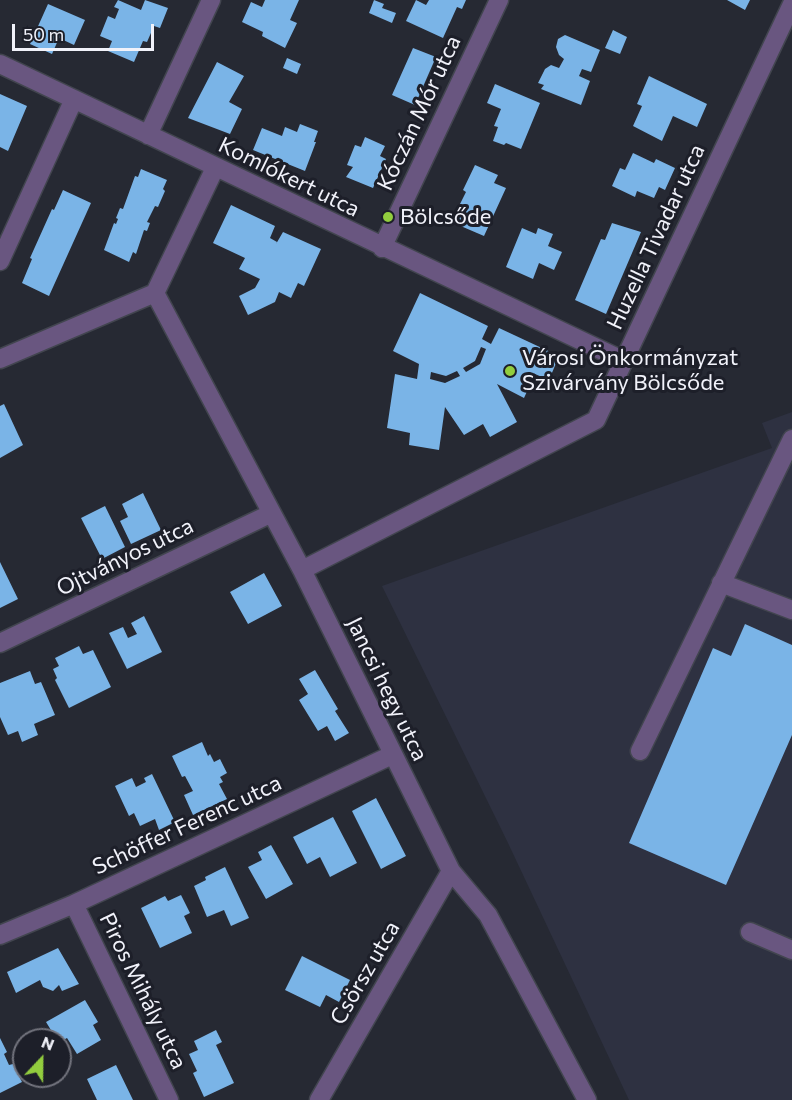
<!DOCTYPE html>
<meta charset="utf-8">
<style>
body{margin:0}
#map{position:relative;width:792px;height:1100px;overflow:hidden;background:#262933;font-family:Commissioner,sans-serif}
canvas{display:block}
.north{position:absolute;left:12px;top:1028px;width:60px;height:60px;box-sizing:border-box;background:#1d1f29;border:2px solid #72737d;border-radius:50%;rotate:22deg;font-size:16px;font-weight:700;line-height:24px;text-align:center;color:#f1f2fa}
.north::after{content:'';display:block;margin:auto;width:21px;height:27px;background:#92cd3e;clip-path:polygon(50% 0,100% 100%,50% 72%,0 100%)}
.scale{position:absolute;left:12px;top:24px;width:142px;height:27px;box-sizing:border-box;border:3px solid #f1f2fa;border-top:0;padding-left:8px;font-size:18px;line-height:21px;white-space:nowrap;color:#f1f2fa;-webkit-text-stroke:4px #1d1f29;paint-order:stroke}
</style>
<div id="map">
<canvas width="792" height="1100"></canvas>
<div class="north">N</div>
<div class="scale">50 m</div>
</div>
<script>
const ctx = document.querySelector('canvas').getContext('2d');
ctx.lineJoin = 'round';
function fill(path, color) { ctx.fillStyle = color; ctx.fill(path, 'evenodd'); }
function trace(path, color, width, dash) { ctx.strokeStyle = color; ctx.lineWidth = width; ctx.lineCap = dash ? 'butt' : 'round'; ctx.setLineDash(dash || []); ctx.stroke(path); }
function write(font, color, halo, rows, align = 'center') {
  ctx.font = font + ' Commissioner,sans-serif'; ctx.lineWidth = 6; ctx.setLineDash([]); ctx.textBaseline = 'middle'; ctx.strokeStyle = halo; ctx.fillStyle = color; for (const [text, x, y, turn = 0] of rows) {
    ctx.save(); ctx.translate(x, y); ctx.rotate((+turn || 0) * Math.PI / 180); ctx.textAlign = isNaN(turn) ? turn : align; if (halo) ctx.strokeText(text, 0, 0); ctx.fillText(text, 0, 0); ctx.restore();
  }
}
fill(new Path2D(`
 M792,412V1100H629L508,843L382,586L772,448L762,423Z`), '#2e3141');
fill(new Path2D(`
 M118,0L141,10L145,0L168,8L160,28L154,26L147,42L143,41L134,62L108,51L112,41L100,36L108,16L115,19L119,9L114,7Z
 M265,0H299L290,20L297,23L285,48L262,36L263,32L242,22L251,2L262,7Z
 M374,0L384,4L382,8L396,13L392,23L369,13Z
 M416,0L426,5L429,0H466L462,9L457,7L443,38L406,21Z
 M727,0H750L745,10Z
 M48,4L85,20L74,45L59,38L52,54L30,44Z
 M613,30L627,37L620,54L605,48Z
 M565,35L600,50L591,72L582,69L579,76L590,81L581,105L541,89L544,85L538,83L545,69L551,65L559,68L564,59L559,55L556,47L558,39Z
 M413,48L436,57L415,105L392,95Z
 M287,58L301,64L297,74L283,68Z
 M217,62L244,76L229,102L242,109L230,134L188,118Z
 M649,76L707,104L697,127L673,116L662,141L633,126L642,106L637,104Z
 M495,84L540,103L521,149L506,143L504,145L493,141L498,127L494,126L501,109L487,103Z
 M0,94L27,106L8,151L0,147Z
 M300,124L318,131L314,142H316L305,171L253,150L262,128L282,136L285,127L297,132Z
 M365,137L385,146L380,156L386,159L373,188L346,177L353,167L347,165L355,145L361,147Z
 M633,153L654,163L656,159L675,168L665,190L659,187L654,198L637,191L635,197L612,186L620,168L625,170Z
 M475,165L498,175L494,183L506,188L484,236L456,224L461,212L457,210L466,192L463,190Z
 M141,169L167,180L163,189L165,191L158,207L155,206L147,222L150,223L147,231L144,230L136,254L133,252L129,262L104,250L114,223L116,224L118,219L116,218L120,208L123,209L135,176L138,177Z
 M63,190L91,203L49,296L22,283L32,259L30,258L52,209L54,210Z
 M231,205L275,226L270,238L277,242L276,244L283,232L321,249L304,286L298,283L291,298L279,292L275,302L248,315L239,296L255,288L260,279L239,269L245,258L213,243Z
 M612,223L641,232L606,314L575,300L601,239L605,240Z
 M522,228L536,234L538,228L553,234L548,246L562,252L554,270L539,263L533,279L506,267Z
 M420,293L488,326L482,339L491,344L499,328L559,356L549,380L535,374L524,398L497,384L517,422L490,437L483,424L464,435L445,407L439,450L409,445L410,433L387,428L395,374L417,379L419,364L393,351ZM481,347L486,349L480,364L466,372L463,368L475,361ZM457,371L460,376L445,383L430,379L431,372L446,376Z
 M4,404L23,445L0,458V406Z
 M143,493L161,530L131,544L120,521L128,517L122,504Z
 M105,506L125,547L102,559L81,518Z
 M0,562L18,599L0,608Z
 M264,573L282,606L248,624L230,592Z
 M144,616L162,652L127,669L109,633L123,627L128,638L137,634L131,623Z
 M745,624L792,645V735L726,885L629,843L713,648L731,656Z
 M79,646L83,654L93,650L111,687L69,708L55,680L57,678L53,669L59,666L55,658Z
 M315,670L338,709L335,711L349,733L335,741L327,726L318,731L299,700L308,694L299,679Z
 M30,671L35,684L41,682L55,715L34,724L38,735L22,742L18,731L8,735L0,717V683Z
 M202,742L208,756L210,754L214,762L220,759L227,773L220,777L223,782L219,784L227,799L193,815L184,795L193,791L185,776L182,777L172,756Z
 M152,774L175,822L159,830L155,819L140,826L134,813L129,816L115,786L132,778L136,787L146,782L144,778Z
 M376,798L406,856L381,869L352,811Z
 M333,817L357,863L330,877L320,857L307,864L293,837Z
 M271,845L293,884L266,899L248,867L262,860L258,852Z
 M225,867L249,918L231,926L224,910L207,917L194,886L206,880L205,877Z
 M181,895L190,913L184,916L192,933L160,948L141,908L165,896L168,901Z
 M58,948L79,984L62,991L59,985L53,991L43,987L40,980L16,993L7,972Z
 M302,956L350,980L339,1002L326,995L320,1007L285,990Z
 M85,1000L98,1022L93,1025L101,1040L77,1054L67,1038L60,1042V1040H57L46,1022Z
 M216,1030L222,1042L216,1045L234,1083L204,1097L193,1073L197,1071L189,1054L198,1050L194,1041Z
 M0,1038L7,1052L4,1054L9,1065L13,1064L22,1082L0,1093Z
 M116,1065L133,1100H97L87,1079Z`), '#7ab4e7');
const minor = new Path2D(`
 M0,64L624,361
 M148,135L211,0
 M382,248L499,0
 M0,261L74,99
 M155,293L302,570L451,871L488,915L587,1100
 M0,359L155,293L215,168
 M302,570L596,420L792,4
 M721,583L792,610
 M0,643L270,514
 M640,751L792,439
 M74,904L169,1100
 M750,932L792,950
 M0,935L74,904L392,755
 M319,1100L451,871`);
trace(minor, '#42454f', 21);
trace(minor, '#695680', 18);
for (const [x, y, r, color] of [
 [388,217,6,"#92cd3e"],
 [510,371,6,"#92cd3e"]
]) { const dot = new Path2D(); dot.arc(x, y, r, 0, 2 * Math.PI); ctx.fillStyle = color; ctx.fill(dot); trace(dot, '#1d1f29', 2); }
write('22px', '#f1f2fa', '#1d1f29', [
 ["Kóczán Mór utca",419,113,-65],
 ["Komlókert utca",289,177,26],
 ["Huzella Tivadar utca",656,237,-65],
 ["Ojtványos utca",125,557,-26],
 ["Jancsi hegy utca",387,689,64],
 ["Schöffer Ferenc utca",187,825,-25],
 ["Csörsz utca",365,973,-60],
 ["Piros Mihály utca",143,991,64]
]);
write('22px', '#f1f2fa', '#1d1f29', [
 ["Bölcsőde",400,217],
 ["Városi Önkormányzat",522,358],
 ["Szivárvány Bölcsőde",522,383]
], 'left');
</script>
